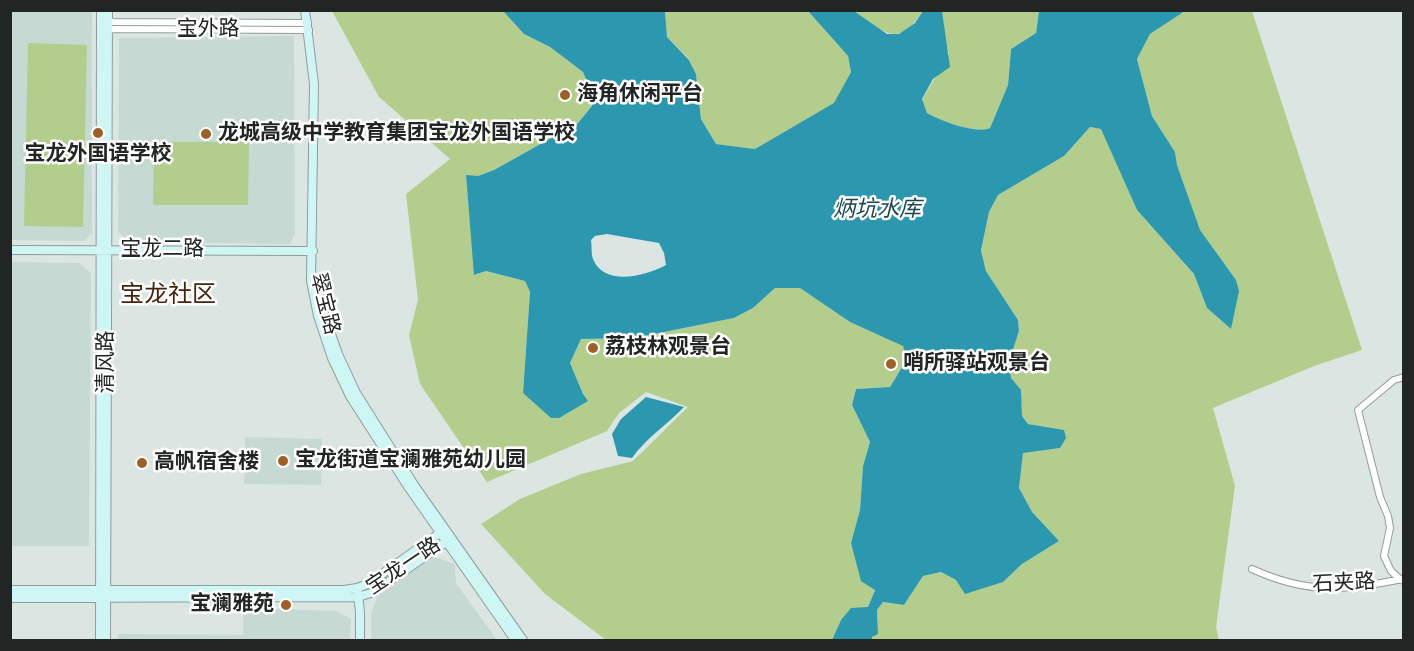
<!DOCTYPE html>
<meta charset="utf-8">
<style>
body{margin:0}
#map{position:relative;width:1414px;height:651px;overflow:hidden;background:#dbe6e2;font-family:Poppins,sans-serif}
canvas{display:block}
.frame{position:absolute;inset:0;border:12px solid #212524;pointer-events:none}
</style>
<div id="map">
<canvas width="1414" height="651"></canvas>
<div class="frame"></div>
</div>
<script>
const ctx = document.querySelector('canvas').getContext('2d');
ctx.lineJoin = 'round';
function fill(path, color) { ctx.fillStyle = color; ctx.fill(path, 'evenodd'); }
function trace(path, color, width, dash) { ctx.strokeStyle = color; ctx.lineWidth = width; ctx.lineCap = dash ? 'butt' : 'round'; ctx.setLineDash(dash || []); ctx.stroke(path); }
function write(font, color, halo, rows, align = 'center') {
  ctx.font = font + ' Poppins,"Noto Sans SC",sans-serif'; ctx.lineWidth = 5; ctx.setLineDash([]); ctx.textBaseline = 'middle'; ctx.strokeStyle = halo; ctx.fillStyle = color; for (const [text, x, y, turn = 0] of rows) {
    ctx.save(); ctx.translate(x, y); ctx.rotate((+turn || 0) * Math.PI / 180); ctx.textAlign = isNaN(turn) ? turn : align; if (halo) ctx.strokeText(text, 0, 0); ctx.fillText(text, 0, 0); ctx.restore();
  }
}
fill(new Path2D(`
 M11,11H92V233L84,241L11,240Z
 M294,36L295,234L290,244L129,242L118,231L119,38Z
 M11,262L79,263L91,273L89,546H11Z
 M245,437L322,439L321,485L244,484Z
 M432,556L455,564L456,583L497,640H371V614L377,597Z
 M243,608L336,611L351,619L350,640H118V634L243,635Z`), '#c7d9d3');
fill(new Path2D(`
 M332,11H503L524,34L550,47L583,72L592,93V106L578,123L494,170L478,176H466L475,275L486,271L525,281L530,292L523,393L583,394L570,363L581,339L634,338L734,318L753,308L775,288H800L850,322L903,345L907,359L890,387L856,389L852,405L870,442L863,466L860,510L851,543L875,589L868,607L841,620L832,640H606L545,594L481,524L520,499L581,474L633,461L688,407L646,392L619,413L607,431L487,482L420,384L409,335L418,300L406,194L450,159L379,97Z
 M665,11H808L848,56L851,72L834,104L755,149L716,144L701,119L696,74L689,59L667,37Z
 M854,11H923C897,50 884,32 854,11Z
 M942,11H1039L1036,33L1011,49L1008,85L990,128C974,134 941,121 927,113L922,100L949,54L945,40Z
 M1183,11H1252L1362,350L1314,366L1213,408L1235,486L1216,627L1219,640H872V637L878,633L877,610L883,602L904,605L923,576L941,572L956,580L1003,582L1022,564L1059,541L1031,512L1019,488L1023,452L1060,448L1063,430L1028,424L1022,416L1020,390L1011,378L1009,362L1019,331L1018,320L986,271L981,252L989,212L998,195L1064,156L1090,127L1102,129L1137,210L1194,274L1207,308L1231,329L1236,280L1200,231L1177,165L1175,152L1152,116L1137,59L1150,34L1182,13Z
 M28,43L87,45L83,227L24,226Z
 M154,142H249L248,205H153Z`), '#b3ce8c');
fill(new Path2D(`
 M503,11H665L667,37L689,60L696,74L701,119L716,144L755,149L834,103L851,72L848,56L808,11H854L887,34H899L915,23L923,11H942L950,67L933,79L922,99L927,113C941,121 975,134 990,128L1008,85L1011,49L1036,33L1039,11H1183L1182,13L1150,34L1137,59L1152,116L1175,152L1177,165L1200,230L1236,280L1239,291L1231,329L1207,308L1194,274L1137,210L1101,129L1090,127L1064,156L998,195L989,212L981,251L986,271L1018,320L1019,331L1009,362L1011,378L1021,390L1022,416L1028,424L1064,430L1066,438L1060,448L1023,453L1019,488L1032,512L1059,541L1022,564L1003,582L965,594L956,580L941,572L923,576L904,605L883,602L877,610L878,634L872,637V640H832L841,620L851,608L868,607L875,590L861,581L851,543L860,510L863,466L870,442L852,405L856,389L890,387L907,359L903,346L850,322L800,288H775L753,308L734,318L634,338L581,339L570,363L583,394L588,401L559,418H551L523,393L530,292L525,281L486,271L474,275L466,175L478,176L494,170L578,123L592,106V93L583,72L550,47L524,34ZM607,234L659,243L664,253L666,265C646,276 604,287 593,259C591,254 592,246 591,240L595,236Z
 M646,397L684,407C667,425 646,438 632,458L618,456L612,434L621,419Z`), '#2c98b0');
const street = new Path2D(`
 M108,20L113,22L308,23
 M108,31L113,29L309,30
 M1252,569C1309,595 1343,590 1403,579
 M1401,580L1391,571L1384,556L1390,528L1388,516L1380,497L1358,410L1394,380L1404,377`);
const secondary = new Path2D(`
 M305,10L314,84L311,281L318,316L332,358L350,396L409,488L515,640
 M10,250L313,251
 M318,290L324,314L338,354L356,393L414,485L523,640
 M10,590H344L357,588L368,584L440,533L448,534L446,542L374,592L358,597L10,598
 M358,593L360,613V640
 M100,640L101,10
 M106,640L108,10`);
trace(street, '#929c98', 8);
trace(secondary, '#929c98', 10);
trace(street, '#fff', 6);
trace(secondary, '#cef6f5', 8);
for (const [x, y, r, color] of [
 [565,95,6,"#9f6027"],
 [98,133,6,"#9f6027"],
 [206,134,6,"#9f6027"],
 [593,348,6,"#9f6027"],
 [891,364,6,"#9f6027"],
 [283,461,6,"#9f6027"],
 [142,463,6,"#9f6027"],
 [286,605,6,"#9f6027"]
]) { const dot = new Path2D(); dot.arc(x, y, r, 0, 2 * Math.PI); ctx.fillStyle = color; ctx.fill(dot); trace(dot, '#fff', 2); }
write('21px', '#212524', '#fff', [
 ["宝外路",208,30],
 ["宝龙二路",162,250],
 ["翠宝路",324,304,76],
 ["清风路",107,362,-90],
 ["宝龙一路",404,567,-34],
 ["石夹路",1344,584,-3]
]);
write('bold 21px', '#212524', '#fff', [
 ["海角休闲平台",577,95],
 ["龙城高级中学教育集团宝龙外国语学校",218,134],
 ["宝龙外国语学校",98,155,"center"],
 ["荔枝林观景台",605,348],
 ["哨所驿站观景台",903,364],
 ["宝龙街道宝澜雅苑幼儿园",295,461],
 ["高帆宿舍楼",154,463],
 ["宝澜雅苑",274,605,"right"]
], 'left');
write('italic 22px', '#194651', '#fff', [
 ["炳坑水库",877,210]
]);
write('24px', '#45260b', '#fff', [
 ["宝龙社区",168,296]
]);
</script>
